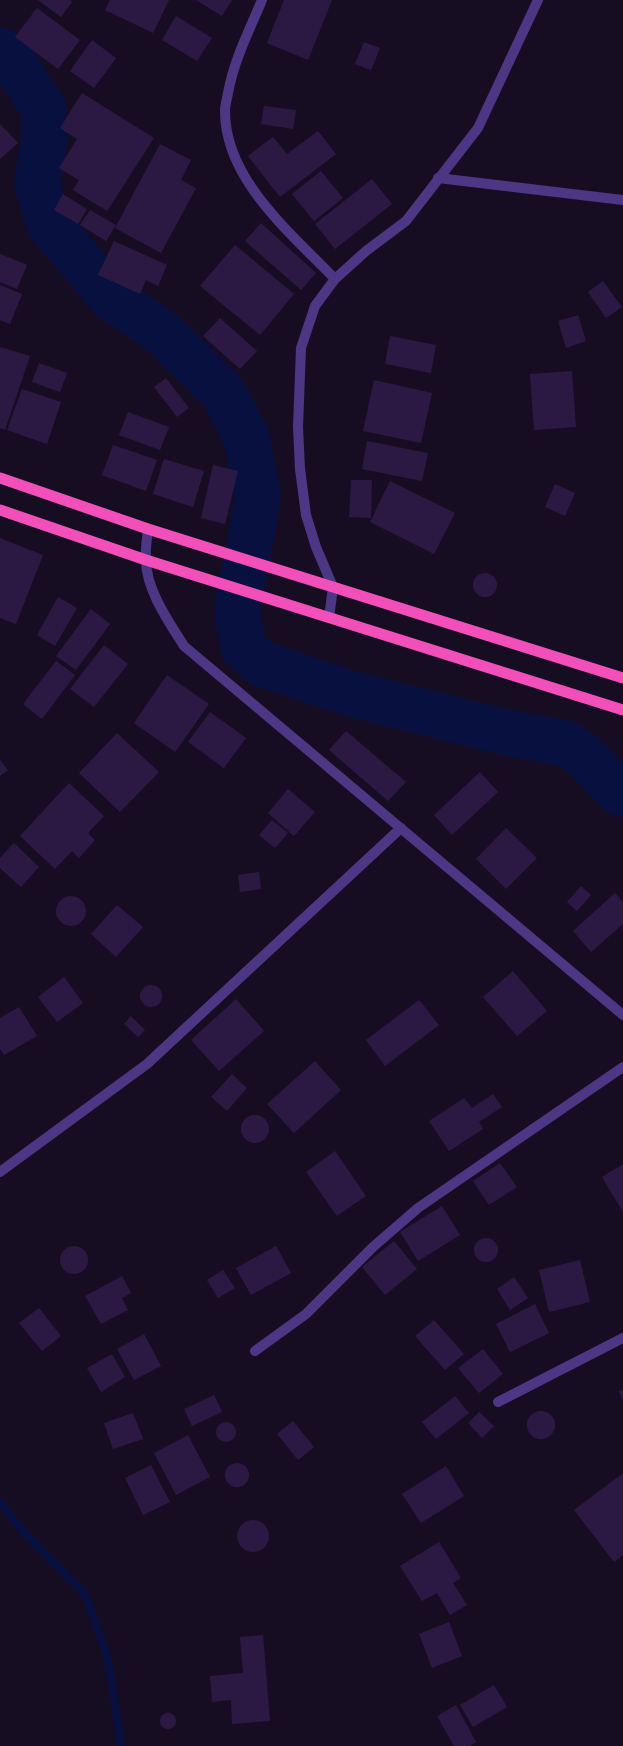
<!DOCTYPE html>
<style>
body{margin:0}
canvas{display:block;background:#160d22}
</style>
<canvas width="623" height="1746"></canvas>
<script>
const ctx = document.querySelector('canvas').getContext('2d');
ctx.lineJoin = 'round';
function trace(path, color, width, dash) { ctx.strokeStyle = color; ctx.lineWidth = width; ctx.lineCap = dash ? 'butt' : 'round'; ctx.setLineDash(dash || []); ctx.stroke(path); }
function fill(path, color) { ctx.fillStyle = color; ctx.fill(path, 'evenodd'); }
trace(new Path2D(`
 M0,1502L22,1530L85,1594L108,1659L121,1746`), '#081040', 8);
trace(new Path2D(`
 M0,50L15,65L43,107L45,135L37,183L49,224L113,299L163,333L223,392L247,439L258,498L237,610L243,647L260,663L352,694L513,734L565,743L583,755L620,793L623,794`), '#081040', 46);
fill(new Path2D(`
 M38,0H70L72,2L61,17Z
 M110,0H169L153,33L105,10Z
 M196,0H232L222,16Z
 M284,0H332L308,60L267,43Z
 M37,8L80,40L58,69L15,37Z
 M176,16L212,38L197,61L162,40Z
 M92,40L116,58L94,88L70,71Z
 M364,42L380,48L371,70L355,64Z
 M82,93L154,138L107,211L73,190L79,180L59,168L77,139L60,128Z
 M264,106L296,110L293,129L261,124Z
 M0,124L18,143L0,159Z
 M318,131L336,154L280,197L248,156L273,137L287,154Z
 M160,144L191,160L181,180L196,188L161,253L115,228Z
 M321,171L343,198L314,221L292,194Z
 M372,179L392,204L335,249L315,224Z
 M63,194L87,209L78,224L54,210Z
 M90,210L116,225L106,241L80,225Z
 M261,223L316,273L301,290L245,241Z
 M114,241L167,265L158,286L146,280L140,294L98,275Z
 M235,245L294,294L260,335L200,286Z
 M0,254L27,265L17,289L0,282Z
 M603,281L622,307L606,318L588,292Z
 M0,285L22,294L10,324L0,320Z
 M578,315L586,341L566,348L558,321Z
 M220,318L257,351L240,369L203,336Z
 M390,336L436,345L431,373L385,364Z
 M0,347L30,356L5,430L0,428Z
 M39,363L67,373L60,392L32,382Z
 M572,371L576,427L534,430L530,374Z
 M166,378L189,408L177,417L154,387Z
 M374,380L432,393L421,443L363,431Z
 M22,389L61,402L47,444L7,430Z
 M128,412L169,427L160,450L119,435Z
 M367,441L428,453L422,481L362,469Z
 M113,445L157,460L146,491L102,475Z
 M164,459L204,471L193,507L153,494Z
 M213,465L238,471L225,524L201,518Z
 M351,480H372L371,518L349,517Z
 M390,481L455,513L434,554L370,522Z
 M555,484L575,493L565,516L545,507Z
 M0,538L43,555L16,624L0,618Z
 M473 585a12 12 0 1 1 24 0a12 12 0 1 1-24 0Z
 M58,597L77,608L55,646L37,635Z
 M91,609L110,624L76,670L56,656Z
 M104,645L128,664L94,707L70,689Z
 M56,661L75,675L42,719L23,704Z
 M167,675L209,704L175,752L134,723Z
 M210,712L246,738L224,768L188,742Z
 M346,731L406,782L388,801L329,750Z
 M117,733L159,772L120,812L79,773Z
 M0,760L8,770L0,776Z
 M480,772L498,792L452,835L434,815Z
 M69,783L104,816L88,833L95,840L79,858L72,851L55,869L20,836Z
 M288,789L315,812L294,836L268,813Z
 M272,820L288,833L275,848L259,835Z
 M506,828L537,858L506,889L476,859Z
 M14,843L39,867L21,887L0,868V858Z
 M259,872L261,889L240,892L238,875Z
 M581,886L591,895L577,911L567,902Z
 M615,893L623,902V924L591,952L573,931Z
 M56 911a15 15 0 1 1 30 0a15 15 0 1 1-30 0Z
 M117,905L143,927L116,957L91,934Z
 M513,971L547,1011L517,1036L483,997Z
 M64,977L83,1003L57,1022L38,997Z
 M140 996a11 11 0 1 1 22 0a11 11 0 1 1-22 0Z
 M236,999L264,1031L219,1071L191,1040Z
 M419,1000L439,1025L385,1066L366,1040Z
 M19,1007L37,1036L4,1055L0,1049V1018Z
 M131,1016L145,1030L138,1037L124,1024Z
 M315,1061L341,1090L294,1133L267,1104Z
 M232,1074L247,1088L227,1111L211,1097Z
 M493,1094L502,1107L479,1122L483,1129L449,1151L429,1121L464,1098L472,1108Z
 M241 1129a14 14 0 1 1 28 0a14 14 0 1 1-28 0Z
 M335,1151L366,1196L337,1216L306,1172Z
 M500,1163L517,1187L489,1205L473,1181Z
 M623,1164V1212L602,1177Z
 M442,1206L460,1235L418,1261L400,1232Z
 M474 1250a12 12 0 1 1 24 0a12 12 0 1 1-24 0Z
 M394,1241L417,1269L385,1295L362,1267Z
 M60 1260a14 14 0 1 1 28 0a14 14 0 1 1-28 0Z
 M276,1246L291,1273L251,1295L236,1268Z
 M580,1260L590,1302L549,1312L539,1270Z
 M223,1270L235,1288L218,1298L207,1280Z
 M122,1276L131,1293L122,1298L128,1310L101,1324L85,1296Z
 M514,1277L528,1298L510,1310L497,1289Z
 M535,1304L549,1333L510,1352L496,1324Z
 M39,1308L61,1336L42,1351L19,1323Z
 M434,1320L464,1354L445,1370L415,1336Z
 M144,1334L161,1366L134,1380L117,1349Z
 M483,1349L503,1374L479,1393L458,1368Z
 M112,1354L125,1377L101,1392L87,1368Z
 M623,1390V1400L619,1391Z
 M214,1395L222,1412L192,1426L184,1409Z
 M455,1396L469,1413L436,1439L422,1422Z
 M527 1425a14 14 0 1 1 28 0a14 14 0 1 1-28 0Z
 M479,1412L494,1426L482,1438L468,1423Z
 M133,1413L143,1439L113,1449L104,1423Z
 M293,1421L314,1447L298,1460L277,1434Z
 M216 1432a10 10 0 1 1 20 0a10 10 0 1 1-20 0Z
 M188,1435L210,1477L176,1495L154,1453Z
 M225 1475a12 12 0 1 1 24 0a12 12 0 1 1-24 0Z
 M151,1465L170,1502L143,1515L125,1478Z
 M446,1466L464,1496L421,1523L402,1494Z
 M623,1473V1555L614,1562L574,1510Z
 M237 1536a16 16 0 1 1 32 0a16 16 0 1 1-32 0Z
 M439,1542L461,1578L453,1583L467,1605L450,1615L437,1593L422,1601L400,1566Z
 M449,1622L462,1656L432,1668L419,1634Z
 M263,1635L270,1721L232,1724L231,1700L212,1702L210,1676L243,1673L240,1637Z
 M494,1685L507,1707L473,1727L460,1705Z
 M456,1705L476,1742L470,1746H454L437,1716Z
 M160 1721a8 8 0 1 1 16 0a8 8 0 1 1-16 0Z`), '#2b1944');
trace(new Path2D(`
 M262,0C249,31 234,60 228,93C227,99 225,105 225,111C225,180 291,233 335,279
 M438,178L623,200
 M329,618L333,587L316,547L306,515L300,469L298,427L301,348L315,306L335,279L366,251L406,221L478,128L538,0
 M0,1172L147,1064L401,828
 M255,1351L306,1314L373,1247L418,1208L623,1067
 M498,1402L623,1338`), '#4b3783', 10);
trace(new Path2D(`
 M148,529C147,539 145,549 146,560C146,590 169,622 184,646L623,1015`), '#4b3783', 10);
trace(new Path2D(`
 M0,478L148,529L623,678
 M0,510L146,560L623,710`), '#f34fbb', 11);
</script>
